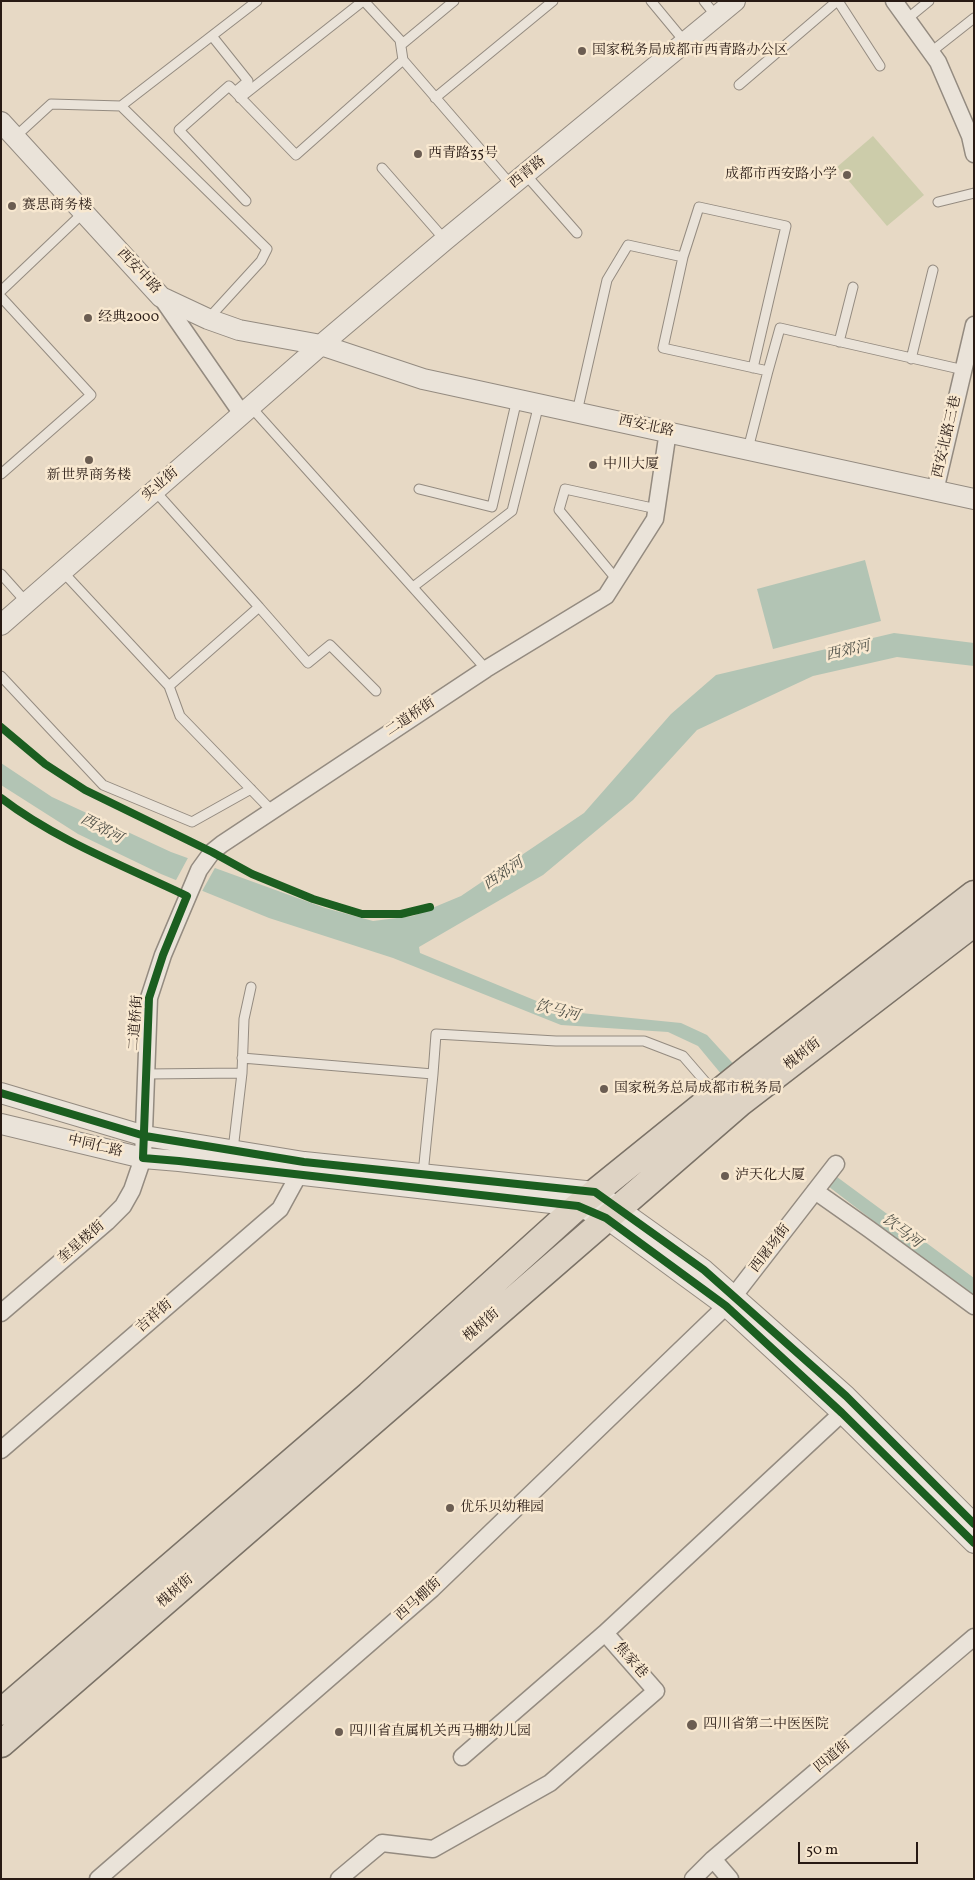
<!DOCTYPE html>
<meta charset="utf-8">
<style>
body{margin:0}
#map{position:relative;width:975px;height:1880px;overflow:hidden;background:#e7d9c5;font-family:Vollkorn,serif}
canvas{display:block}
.frame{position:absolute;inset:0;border:2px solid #281a14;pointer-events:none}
.scale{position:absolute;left:798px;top:1842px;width:120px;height:22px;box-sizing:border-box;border:2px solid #281a14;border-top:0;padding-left:6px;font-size:15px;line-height:18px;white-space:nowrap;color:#281a14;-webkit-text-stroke:4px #f8e8d0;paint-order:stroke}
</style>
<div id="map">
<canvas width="975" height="1880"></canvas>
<div class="frame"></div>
<div class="scale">50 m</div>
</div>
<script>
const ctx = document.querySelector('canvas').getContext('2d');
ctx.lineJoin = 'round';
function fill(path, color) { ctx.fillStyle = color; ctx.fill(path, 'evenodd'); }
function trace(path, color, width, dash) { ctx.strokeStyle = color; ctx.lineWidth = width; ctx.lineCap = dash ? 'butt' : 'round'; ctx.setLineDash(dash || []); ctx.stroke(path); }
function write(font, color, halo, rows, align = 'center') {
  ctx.font = font + ' Vollkorn,"Noto Serif SC",serif'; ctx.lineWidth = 5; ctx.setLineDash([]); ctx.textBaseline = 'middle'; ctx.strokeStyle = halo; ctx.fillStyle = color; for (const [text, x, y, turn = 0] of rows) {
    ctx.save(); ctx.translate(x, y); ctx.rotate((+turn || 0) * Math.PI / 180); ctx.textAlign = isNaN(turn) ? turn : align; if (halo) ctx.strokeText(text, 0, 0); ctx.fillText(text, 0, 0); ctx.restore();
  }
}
fill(new Path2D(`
 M873,136L924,195L887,226L837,167Z`), '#cca');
fill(new Path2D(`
 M865,560L881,621L773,649L757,589Z
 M894,633L974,643V666L897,657L813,676L697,730L633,800L543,875L419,947L420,953L561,1011L681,1023L707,1035L739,1070L727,1081L698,1046L668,1032L561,1025L393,958L269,918L161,874L78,834L1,785V763L52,797L171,852L325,908L373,921L413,916L461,896L584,813L671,714L716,675Z
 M833,1174L974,1278V1298L824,1183Z`), '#b2c4b4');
fill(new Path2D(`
 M189,856L216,866L201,893L175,882Z`), '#e7d9c5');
const service = new Path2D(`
 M364,1L400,40L403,60
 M651,1L685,42
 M704,1L716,16
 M838,1L880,66
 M907,19L929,1
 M212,36L248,81L235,92L296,155L403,60L512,186
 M401,45L454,1
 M931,52L974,18
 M739,85L837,1
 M235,92L229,86L179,130L246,201
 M240,98L363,1
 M435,98L553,1
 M121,106L267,249L261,261L208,319
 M15,137L51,104L121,106L257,1
 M382,168L445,240
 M526,175L577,233
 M938,202L974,193
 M683,257L699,207L786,226L753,368
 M1,291L83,213
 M1,297L91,395L1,474
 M839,342L853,287
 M911,359L933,270
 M768,371L780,328L964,370
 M251,407L486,669
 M577,412L607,280L628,245L683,257L663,348L768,371L748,449
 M419,489L492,507L517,399
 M63,572L169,686L259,607L155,491
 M1,574L27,603
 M617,580L559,510L565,489L657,509
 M413,587L512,511L539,404
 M259,607L308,663L330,645L376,691
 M1,676L103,785L192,822L251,789
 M169,686L180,716L272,811
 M242,1058L433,1074L423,1174
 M146,1074L242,1073
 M433,1074L436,1034L556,1041H644L683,1056L715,1093
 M233,1150L242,1073L244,1019L251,987`);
const minor = new Path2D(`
 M894,1L938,62L970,136L974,154
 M161,297L242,414
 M935,491L974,325
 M815,1191L869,1229L974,1306
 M1,1313L107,1222L123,1206L132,1190L143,1158L149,998L163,955L199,870L212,852L222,844L486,669L606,596L655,519L668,431
 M1,1450L280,1209L298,1176
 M462,1757L605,1633
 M713,1859L730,1879
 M98,1879L432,1589L726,1306L836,1164
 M339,1879L382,1843L433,1849L550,1783L656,1691L605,1633L842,1413
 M693,1879L713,1859L974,1637`);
const tertiary = new Path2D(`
 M1,122L161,297L208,319L239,330L321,345L423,379L974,499
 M1,625L321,345L445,240L735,1
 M1,1093L145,1136L304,1162L595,1192L704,1270L846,1396L974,1524
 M1,1124L143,1158L179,1161L578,1206L606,1218L726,1306L842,1413L974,1543`);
const primary = new Path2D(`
 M1,1712L369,1395L578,1206L750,1067L974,894
 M1,1744L740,1103L974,923`);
trace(service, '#948b80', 11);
trace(minor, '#948b80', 19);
trace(tertiary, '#948b80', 22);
trace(primary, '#7b7267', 29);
trace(service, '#eae3d9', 9);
trace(minor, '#eae3d9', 16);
trace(tertiary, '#eae3d9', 20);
trace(primary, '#ded3c4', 26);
trace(new Path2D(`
 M1,727L45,764L85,790L212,852L252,874L313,899L362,914H401L430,907
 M1,798C54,839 126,867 187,896L163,955L149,998L143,1158L179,1161L578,1206L606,1218L726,1306L842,1413L974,1543
 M1,1093L145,1136L304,1162L595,1192L704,1270L846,1396L974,1524`), '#1b5e20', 8);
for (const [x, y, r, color] of [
 [582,51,5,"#6b5d52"],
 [418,154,5,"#6b5d52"],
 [847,175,5,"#6b5d52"],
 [12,206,5,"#6b5d52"],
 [88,318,5,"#6b5d52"],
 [89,460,5,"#6b5d52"],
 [593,465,5,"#6b5d52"],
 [604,1089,5,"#6b5d52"],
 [725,1176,5,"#6b5d52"],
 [450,1508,5,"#6b5d52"],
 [692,1725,6,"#6b5d52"],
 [339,1732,5,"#6b5d52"]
]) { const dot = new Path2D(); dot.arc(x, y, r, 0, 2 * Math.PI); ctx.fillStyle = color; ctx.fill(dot); trace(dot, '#f8e8d0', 2); }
write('14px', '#281a14', '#f8e8d0', [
 ["国家税务局成都市西青路办公区",592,51],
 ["西青路35号",428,154],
 ["成都市西安路小学",837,175,"right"],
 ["赛思商务楼",22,206],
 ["经典2000",98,318],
 ["中川大厦",603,465],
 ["新世界商务楼",89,476,"center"],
 ["国家税务总局成都市税务局",614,1089],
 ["泸天化大厦",735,1176],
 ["优乐贝幼稚园",460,1508],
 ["四川省第二中医医院",703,1725],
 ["四川省直属机关西马棚幼儿园",349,1732]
], 'left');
write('14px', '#281a14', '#f8e8d0', [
 ["西青路",528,173,-39],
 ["西安中路",138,272,47],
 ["西安北路",646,427,12],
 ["西安北路三巷",948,437,-77],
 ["实业街",161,485,-41],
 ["二道桥街",411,718,-34],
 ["二道桥街",137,1023,-86],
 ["槐树街",803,1055,-38],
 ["中同仁路",95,1147,13],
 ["奎星楼街",82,1243,-41],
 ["西屠场街",771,1249,-53],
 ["吉祥街",155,1317,-41],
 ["槐树街",482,1326,-41],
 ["槐树街",176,1592,-41],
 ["西马棚街",419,1600,-42],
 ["焦家巷",630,1661,49],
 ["四道街",833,1757,-40]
]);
write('italic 15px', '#515249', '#f8e8d0', [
 ["西郊河",848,652,-13],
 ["西郊河",101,830,28],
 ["西郊河",504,875,-34],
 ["饮马河",557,1012,14],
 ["饮马河",901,1232,37]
]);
</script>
